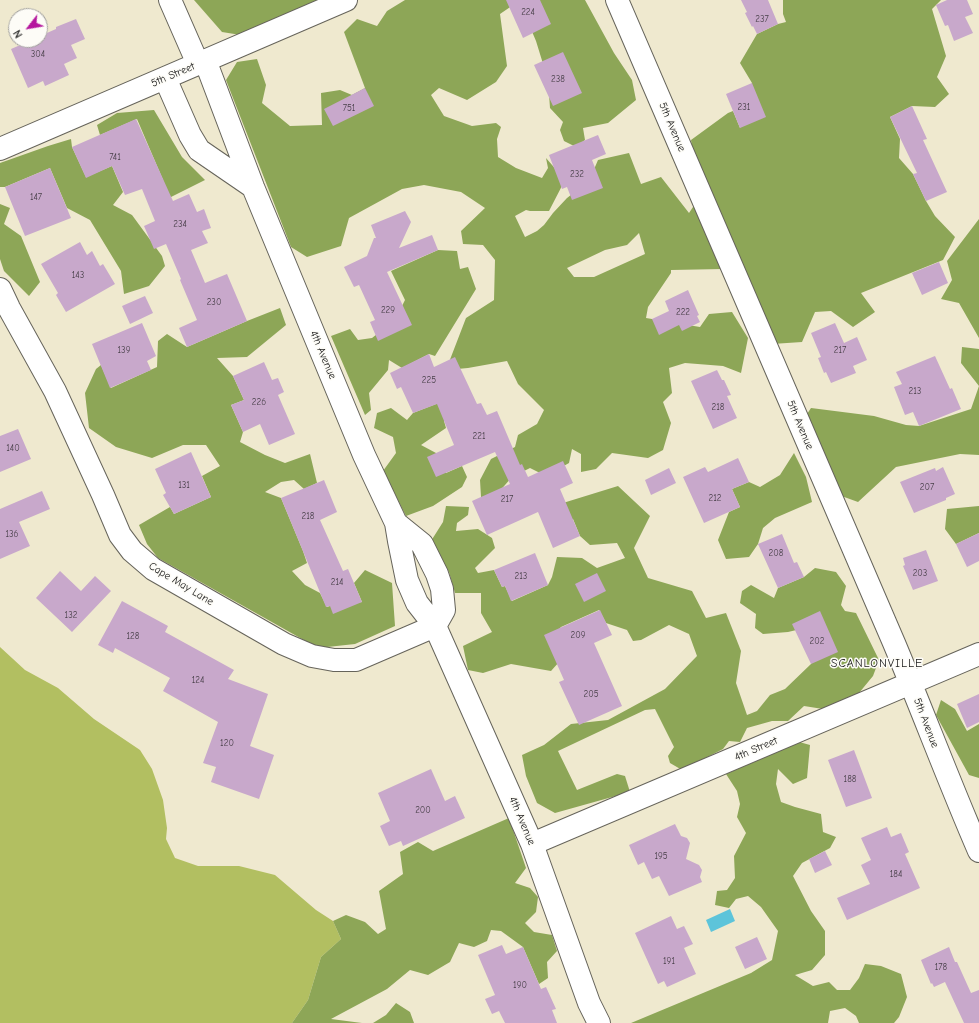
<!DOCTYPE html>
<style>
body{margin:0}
#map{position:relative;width:979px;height:1023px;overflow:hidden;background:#efe9cf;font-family:"Comic Neue",sans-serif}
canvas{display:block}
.north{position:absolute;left:8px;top:8px;width:40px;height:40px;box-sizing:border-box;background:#fdfcf7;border:1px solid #a3a29f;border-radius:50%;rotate:239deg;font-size:11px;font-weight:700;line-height:16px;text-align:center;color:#1c1c1c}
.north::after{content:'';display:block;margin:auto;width:14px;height:18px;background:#b5179e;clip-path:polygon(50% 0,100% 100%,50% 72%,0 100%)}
</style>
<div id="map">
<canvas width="979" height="1023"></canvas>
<div class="north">N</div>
</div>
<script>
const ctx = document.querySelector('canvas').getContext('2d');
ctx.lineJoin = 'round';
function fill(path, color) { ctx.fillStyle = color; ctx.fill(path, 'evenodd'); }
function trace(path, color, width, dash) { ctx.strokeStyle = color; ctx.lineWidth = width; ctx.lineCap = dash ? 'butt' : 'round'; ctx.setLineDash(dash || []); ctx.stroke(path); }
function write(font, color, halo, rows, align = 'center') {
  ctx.font = font + ' "Comic Neue",sans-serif'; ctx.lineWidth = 3; ctx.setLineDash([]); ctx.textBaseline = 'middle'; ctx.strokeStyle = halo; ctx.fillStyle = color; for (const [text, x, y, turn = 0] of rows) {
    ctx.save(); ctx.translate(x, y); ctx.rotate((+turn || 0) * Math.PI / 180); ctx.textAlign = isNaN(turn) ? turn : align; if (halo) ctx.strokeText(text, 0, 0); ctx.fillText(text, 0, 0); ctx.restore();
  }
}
fill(new Path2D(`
 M0,647L25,670L58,688L94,719L140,750L152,769L163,800L167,828L166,839L175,858L198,866H239L275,875L316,910L333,921L341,939L321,957L308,1000L292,1023H0Z`), '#b2bf61');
fill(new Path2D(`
 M194,0H328L247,36L222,32Z
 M405,0H585L614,53L632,80L636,100L608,123L583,128L585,140L576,147L564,141L560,130L563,122L550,108L548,80L536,41L519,1L500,14L507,66L496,82L467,100L439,88L431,95L444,116L472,126L496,123L501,127L497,139L498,157L516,168L542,178L548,168L546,158L565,180L549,211H530L526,210L515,216L525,237L537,231L544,225L553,213L567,198L589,181L598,160L629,153L641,184L661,177L689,213L705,189L695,167L691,140L728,113L733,111L740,128L752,83L740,63L757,34L778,24L786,22L783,14V0H941L932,9L946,56L937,77L949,94L935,107L912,106L890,117L900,139L899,158L913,174L926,201L935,216L955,237L943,260L861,293L875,312L853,327L831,311L815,312L802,342L772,344L723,269L671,270V273L648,307L646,318L700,327L709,314L732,312L748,338L741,373L723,366L685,363L669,368L672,393L663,402L671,423L663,450L648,458L612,453L596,469L581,472V454L572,449L569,463L546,476L530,468L512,477L491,501L481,497L480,480L491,459L515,447L518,435L537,424L544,410L518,384L507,361L468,368L446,370L466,318L494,300L495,260L483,245L463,244L461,231L485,208L461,192L424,185L402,189L349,218L341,246L307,257L291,247L226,80L237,62L257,59L266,85L262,103L290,126L322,125L321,93L340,90L352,95L365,88L344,32L357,19L377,26L387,11ZM639,233L645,254L594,277H574L567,268L605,250L627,245Z
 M154,110L182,157L205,180L165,200L163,180L137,119L100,135L97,125L117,113Z
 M71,139L72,147L86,177L112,166L123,192L113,205L132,215L162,256L165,266L149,286L124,294L121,271L90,220L67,208L50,168L5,187H0V163L48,146Z
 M0,204L10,208L4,224L21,236L40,282L29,296L4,271L0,259Z
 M979,219V338L959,303L941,299L952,280L947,261Z
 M438,250L457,251L460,269L468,267L476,289L435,356L429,354L402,368L389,360L388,370L369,393L371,410L365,415L331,336L350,329L358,340L372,338L395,320L405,300L391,271Z
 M280,308L286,325L247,357L217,358L233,376L244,400L231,405L243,432L240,442L265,455L285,463L310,454L317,483L304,489L294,480L281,482L265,492L281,498L303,551L307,563L292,571L305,585L320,593L327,607L330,606L362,602L354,583L365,570L392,583L395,626L355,644L318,648L158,558L147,544L139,525L170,507L174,514L211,497L202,476L220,466L206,445H183L152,458L116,447L89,428L85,393L96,369L101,365L111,388L157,367L158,341L167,334L187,347L247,321Z
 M962,347L979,349V386L961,363Z
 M979,386V455L960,454L896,467L858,502L836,494L805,417L811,408L874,416L906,425L919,426L971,409Z
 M441,402L457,414L444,421L446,428L421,445L436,453L446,473L462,466L467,477L462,487L433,506L406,516L383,471L396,453L393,437L374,428L377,413L391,408L407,420L413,413Z
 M794,453L806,477L812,502L775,518L763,528L758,544L749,557L726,559L718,540L729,512L740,507L732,489L749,482L760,487L780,475Z
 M618,486L650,516L634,548L648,578L692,591L706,618L726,613L741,651L736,683L747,715L757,711L770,695L785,689L811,664L828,630L809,627L788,632L763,634L755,628L756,614L740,603L742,591L751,585L774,598L778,588L804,577L815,568L836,572L846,586L841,605L845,611L856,613L879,660L873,676L859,693L823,709L804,706L788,721H772L747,728L740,742L729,741L723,749L682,770L670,763L668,756L674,747L655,709L645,710L558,751L577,790L617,774L625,776L630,792L555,813L537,803L526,776L522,755L544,745L571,724L608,720L665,689L697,656L689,634L669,625L641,640L633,641L627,630L606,623L599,610L561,627L555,634L559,662L551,671L511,664L483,673L468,670L463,646L492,632L481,613V593H455L449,572L431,541L443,522L446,506L469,507L468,515L457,523L456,531L478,529L492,538L495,548L475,568L478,573L494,570L502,587L505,586L512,601L548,585L552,577L557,557L582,558L597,568L625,558L617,543L590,545L580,536L573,519L554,525L550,507Z
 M979,506V533L956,544L945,529L947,509Z
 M941,700L955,709L967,731L979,724V778L969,775L936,715Z
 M792,740L810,745L807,778L793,784L778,769L776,784L781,802L795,807L821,814L823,832L836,837L830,848L802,863L793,876L811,911L825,931V955L812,970L795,975L813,986L829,982L837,990H850L859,978L865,964L881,966L901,974L907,997L899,1017L894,1023H859L856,1016L845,1008L830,1011L828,1023H631L751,973L772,960L778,931L761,907L748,896L736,899L729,908L715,905L717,891L727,890L735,878L734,856L746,833L737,817L740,804L737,791L726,774L763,758L769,750Z
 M509,818L526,868L515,883L530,888L538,897L536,912L525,923L534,932L552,935L557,951L547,962L548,978L539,984L523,947L501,931L491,930L487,941L474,947L459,943L450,962L428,975L410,970L387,989L331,1019L362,1023H292L308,1000L321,957L341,939L333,921L346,915L365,922L378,934L386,929L379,891L403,874L400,852L418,842L433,851Z
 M396,1003L410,1012L414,1023H373L386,1015Z`), '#8da657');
fill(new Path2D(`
 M730,909L735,921L711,932L706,920Z`), '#5dc4da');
fill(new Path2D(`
 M506,0H540L551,24L523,38Z
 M741,0H768L778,24L757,34L753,26L752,27L745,13L747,12Z
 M947,0H967L973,14L965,17L973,33L954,41L948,25L945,26L936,5Z
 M76,19L85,39L71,45L77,58L64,64L69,75L45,86L43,81L28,88L11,49L32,40H40V36L56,29V27Z
 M563,52L582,93L553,106L534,65Z
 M752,83L766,117L740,128L726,94Z
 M365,88L374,106L333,126L324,109Z
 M912,106L927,139L923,140L947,192L926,201L913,174L917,173L890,117Z
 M136,119L173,201L189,194L197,212L204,209L211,228L202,231L208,243L191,250L205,283L227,274L247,321L187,347L179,328L197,320L180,280L181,279L166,244L154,249L144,226L155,221L142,189L125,195L112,166L86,178L72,147Z
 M598,135L606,154L592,160L603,188L572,200L567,187L562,189L549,155Z
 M50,168L71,218L25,236L5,187Z
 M405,211L411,222L399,248L432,235L438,250L387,272L412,325L378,341L370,322L375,320L359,285L354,287L344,267L367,256L374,238H376L371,225Z
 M80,242L87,255L92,251L100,266L103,264L115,284L66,312L56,295L58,293L41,264Z
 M939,262L948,283L922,295L912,273Z
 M688,290L699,315L697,316L700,322L682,331L679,325L659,335L652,319L669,311L665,301Z
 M145,296L153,313L130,324L122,306Z
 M142,323L156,356L147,361L151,370L110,388L92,344Z
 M835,323L844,343L857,337L867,360L853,366L856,373L831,383L826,372L824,373L818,358L821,357L811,333Z
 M429,354L434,367L455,357L477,404L481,403L487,415L497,411L520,465L522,464L528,477L563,461L573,483L560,489L580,536L553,548L538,512L487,535L472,501L510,484L495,452L436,477L427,457L454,445L437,404L413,413L401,387L397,389L390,373Z
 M935,356L950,389L952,388L961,409L919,426L913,412L905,415L894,387L902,384L896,372Z
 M264,362L272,380L278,378L284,392L278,395L295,434L269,445L260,424L243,432L231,405L244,400L233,376Z
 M717,370L722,380H724L731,395L727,396L737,418L713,429L691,381Z
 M18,429L31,459L0,472V436Z
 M191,452L211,497L174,514L163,495L166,493L155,469Z
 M738,458L749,482L732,489L740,507L704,523L683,477L705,467L708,472Z
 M943,467L955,494L946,498V500L914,513L900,482L935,468L936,471Z
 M669,468L676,483L651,495L645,480Z
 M324,480L337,512L320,520L343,571L348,569L362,602L333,614L330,606L326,607L281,498Z
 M42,491L50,509L19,522L30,546L0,559V509Z
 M979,533V561L967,567L956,544Z
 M782,534L794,563L797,562L804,577L778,588L758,544Z
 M926,550L938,581L913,590L903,566L905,565L903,558Z
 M535,553L548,585L511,601L505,586L502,587L494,570Z
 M60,571L81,591L95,576L111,591L72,632L36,598Z
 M597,573L606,591L584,602L575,584Z
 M122,601L168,626L165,632L234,670L228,679L268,694L250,746L274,755L259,799L211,782L216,767L203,763L218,722L163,691L170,678L115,648L113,653L98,645Z
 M600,610L612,635L594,643L622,706L579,725L559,682L564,680L544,635Z
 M820,611L838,652L811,664L792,624Z
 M979,694V722L967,728L957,704Z
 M854,750L872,798L846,807L828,760Z
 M431,769L445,801L455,796L465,818L403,846L401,841L389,846L380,826L390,821L378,793Z
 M675,824L681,836L687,838L690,843L686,859L699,865L702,870L700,877L702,882L669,896L659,876L652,879L644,862L638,865L629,845Z
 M887,827L891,837L901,833L909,852L905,854L920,888L847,920L837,898L870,884L861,865L871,860L861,838Z
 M825,851L832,865L815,873L809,859Z
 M671,916L677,929L684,926L693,944L684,948L696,974L667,987L664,981L658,984L635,933Z
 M757,937L767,959L745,969L735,947Z
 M502,945L506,954L523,947L541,989L546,987L556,1009L552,1010L557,1023H505L499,1011L492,1014L485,999L495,995L478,955Z
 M949,947L955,962H957L971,993L979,990V1023H964L945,982L934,987L932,983L931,984L921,960Z`), '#c8a8cb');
const minor = new Path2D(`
 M170,0L198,64
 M617,0L894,643C923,712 949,782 979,851
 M205,60L253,187L364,455L396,523L399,541L407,580L417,603L435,626L532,844L589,1003L599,1023
 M165,78L190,135L199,150L253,187
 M0,149L346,0
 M0,289L9,308L55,391L103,495L120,535L132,551L153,569L284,644L312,656L334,660H356L435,626
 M396,523L422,544L437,574L442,589L444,610L435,626
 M532,844L979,654`);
trace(minor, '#66645b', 24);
trace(minor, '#fff', 22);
write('9px', '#473f48', null, [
 ["224",528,12],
 ["237",762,19],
 ["304",38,54],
 ["238",558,79],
 ["231",744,107],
 ["751",349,108],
 ["741",115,157],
 ["232",577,174],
 ["147",36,197],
 ["234",180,224],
 ["143",78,275],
 ["230",214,302],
 ["229",388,310],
 ["222",683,312],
 ["139",124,350],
 ["217",840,350],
 ["225",429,380],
 ["213",915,391],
 ["226",259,402],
 ["218",718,407],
 ["221",479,436],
 ["140",13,448],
 ["131",184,485],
 ["207",927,487],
 ["212",715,498],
 ["217",507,499],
 ["218",308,516],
 ["136",12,534],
 ["208",776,553],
 ["203",920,573],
 ["213",521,576],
 ["214",337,582],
 ["132",71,615],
 ["209",578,635],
 ["128",133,636],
 ["202",817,641],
 ["124",198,680],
 ["205",591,694],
 ["120",227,743],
 ["188",850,779],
 ["200",423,810],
 ["195",661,856],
 ["184",896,874],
 ["191",669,961],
 ["178",941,967],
 ["190",520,985]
]);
write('11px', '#1c1c1c', '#fdfcf7', [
 ["5th Street",173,75,-23],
 ["5th Avenue",672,127,67],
 ["4th Avenue",323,355,67],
 ["5th Avenue",800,425,67],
 ["Cape May Lane",181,584,31],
 ["5th Avenue",926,723,69],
 ["4th Street",756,749,-23],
 ["4th Avenue",522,821,67]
]);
ctx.letterSpacing = '1px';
write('12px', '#1c1c1c', '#fdfcf7', [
 ["SCANLONVILLE",877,664]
]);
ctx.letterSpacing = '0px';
</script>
